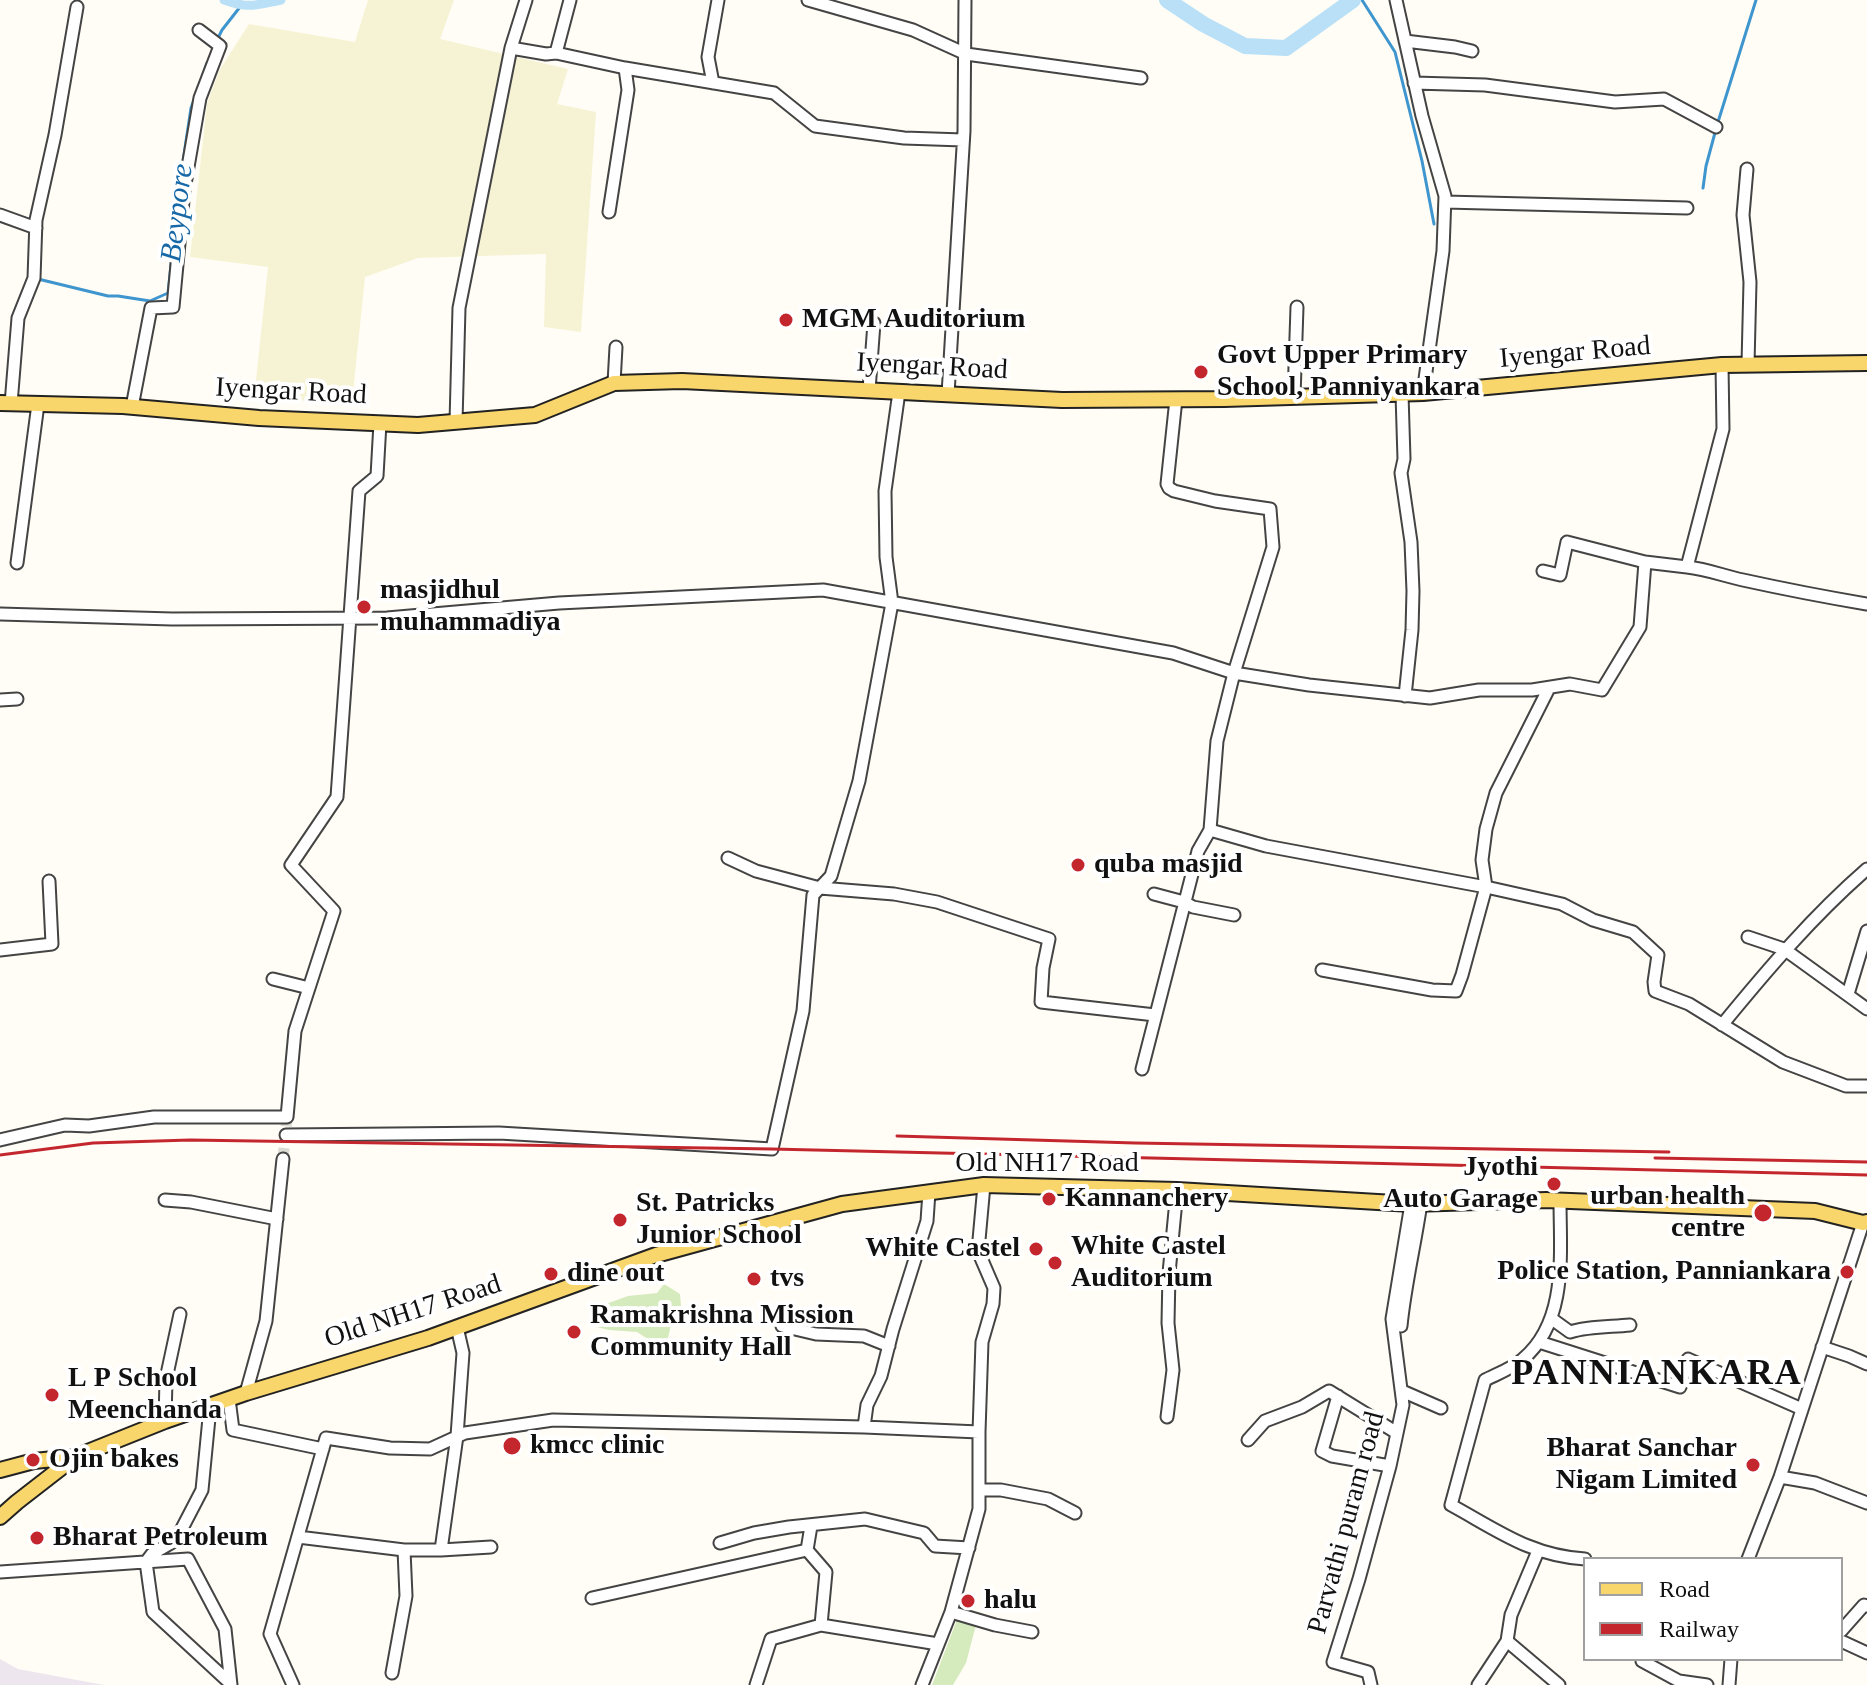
<!DOCTYPE html>
<style>
body{margin:0}
#map{position:relative;width:1867px;height:1685px;overflow:hidden;background:#fffdf5;font-family:Georgia,serif}
canvas{display:block}
.legend{position:absolute;left:1583px;top:1557px;width:260px;height:104px;box-sizing:border-box;background:#fff;border:2px solid #a0a0a0;margin:0;padding:10px 14px;list-style:none;font-size:24px;color:#111}
.legend li{display:flex;align-items:center;gap:16px;height:40px}
.legend b{width:40px;border:2px solid #a0a0a0}
</style>
<div id="map">
<canvas width="1867" height="1685"></canvas>
<ul class="legend">
<li><b style="height:10px;background:#f9d66b"></b>Road</li>
<li><b style="height:10px;background:#c4262e"></b>Railway</li>
</ul>
</div>
<script>
const ctx = document.querySelector('canvas').getContext('2d');
ctx.lineJoin = 'round';
function fill(path, color) { ctx.fillStyle = color; ctx.fill(path, 'evenodd'); }
function trace(path, color, width, dash) { ctx.strokeStyle = color; ctx.lineWidth = width; ctx.lineCap = dash ? 'butt' : 'round'; ctx.setLineDash(dash || []); ctx.stroke(path); }
function write(font, color, halo, rows, align = 'center') {
  ctx.font = font + ' Georgia,serif'; ctx.lineWidth = 8; ctx.setLineDash([]); ctx.textBaseline = 'middle'; ctx.strokeStyle = halo; ctx.fillStyle = color; for (const [text, x, y, turn = 0] of rows) {
    ctx.save(); ctx.translate(x, y); ctx.rotate((+turn || 0) * Math.PI / 180); ctx.textAlign = isNaN(turn) ? turn : align; if (halo) ctx.strokeText(text, 0, 0); ctx.fillText(text, 0, 0); ctx.restore();
  }
}
fill(new Path2D(`
 M0,1659L18,1669L104,1685H0Z`), '#eee6ef');
fill(new Path2D(`
 M368,0H454L440,39L568,69L557,104L596,112L581,332L544,327L546,254L418,258L365,277L352,402L254,399L268,267L190,257L207,104L219,71L249,24L355,42Z`), '#f6f3d4');
fill(new Path2D(`
 M664,1284L680,1294L681,1306L686,1310L676,1324L671,1325L667,1342L661,1338L651,1341L637,1332L609,1330L597,1327L600,1314H607L608,1310L606,1304L628,1296L657,1293Z
 M958,1617L976,1625L966,1663L953,1685H932Z`), '#d5ebbd');
trace(new Path2D(`
 M1362,0L1395,52L1422,161L1434,224
 M218,38L222,30L240,7
 M199,86L207,63
 M1718,122L1756,0
 M179,188L191,108L195,97
 M1703,188L1706,166L1716,129
 M38,279L108,296H118L150,301L168,293L173,247`), '#3f96cf', 3);
trace(new Path2D(`
 M224,0C249,9 256,5 281,0`), '#b9e0f7', 9);
trace(new Path2D(`
 M1167,0L1203,24L1245,46L1286,48L1353,0`), '#b9e0f7', 16);
trace(new Path2D(`
 M283,1159L287,1117`), '#dbdad3', 11, [11, 5.5]);
const minor = new Path2D(`
 M526,0L511,48L546,54L556,53
 M570,0L556,53L625,68L628,90L609,212
 M808,0L913,30L966,54L1141,78
 M1396,0L1422,116L1445,196L1443,251L1423,393
 M1405,41L1455,47L1472,51
 M625,68L774,93L815,126L904,138L963,140
 M713,83L708,57L718,0
 M1414,83L1485,85L1615,102L1664,99L1716,127
 M1747,169L1743,215L1750,282L1748,364
 M1445,202L1687,208
 M0,215L36,228
 M614,383L616,347
 M869,390L874,323
 M948,394L964,131L965,0
 M1402,394L1404,459L1401,473L1411,542L1413,591L1412,630L1405,696
 M1294,397L1297,307
 M11,404L18,318L34,278L36,220L55,135L77,7
 M132,407L151,308L173,307L184,190L200,98L220,46L199,30
 M456,422L459,308L511,48
 M17,563L38,404
 M1687,567C1707,569 1724,576 1743,580C1784,589 1825,597 1867,604
 M1543,571L1560,575L1567,542L1645,562
 M0,614L172,619L387,618L559,603L823,590L1173,653L1234,673L1309,685L1430,698L1479,690H1532L1570,684L1602,690L1640,627L1645,562L1687,567L1723,429L1722,365
 M0,700L17,699
 M1210,830L1266,846L1486,887L1562,904L1593,920L1633,932L1658,955L1654,982L1655,991L1689,1004L1783,1062L1846,1086H1867
 M728,858L756,871L820,888L894,894L937,902L1049,939L1043,968L1041,1002L1155,1015
 M1154,894L1184,902L1193,907L1234,915
 M1748,937L1784,949L1867,1009
 M0,950L52,944L49,881
 M1322,970L1432,990L1456,991L1462,975L1486,887L1482,860L1486,829L1496,793L1549,688
 M273,979L309,988
 M1848,994L1867,931
 M1722,1025C1767,970 1813,916 1867,869
 M1142,1069L1198,851L1210,830L1217,741L1234,673L1273,547L1270,509L1215,501L1174,491L1169,488L1167,484L1176,399
 M286,1135L499,1133L772,1149L803,1011L813,895L831,876L859,781L892,603L886,557L885,491L899,392
 M0,1140L65,1125L89,1126L154,1117H287L295,1031L334,911L291,865L337,797L359,491L377,476L380,423
 M165,1200L191,1202L277,1219
 M1560,1200C1560,1254 1568,1321 1523,1359C1513,1368 1497,1374 1485,1380L1451,1505C1497,1530 1531,1556 1585,1559
 M1552,1319L1570,1332C1589,1326 1610,1327 1630,1325
 M782,1326L816,1334L864,1336L889,1346
 M1401,1326C1405,1285 1415,1245 1421,1203
 M1539,1342L1680,1387L1688,1359L1802,1409
 M1822,1347L1849,1356L1867,1364
 M1402,1391L1441,1408
 M246,1393L266,1321L283,1159
 M1338,1396L1322,1451L1332,1456L1390,1466
 M229,1399L233,1430L323,1449
 M208,1406L209,1418L202,1490L176,1540L152,1554L146,1562L153,1612L231,1684
 M1167,1417L1173,1370L1168,1323L1169,1273L1177,1190
 M165,1421L166,1379L180,1314
 M864,1427L867,1405L881,1376L893,1329L927,1221L929,1192
 M1248,1440L1265,1421L1302,1407L1329,1391L1397,1433
 M1780,1477L1815,1483L1867,1503
 M979,1490H1001L1048,1499L1075,1513
 M298,1537L404,1550H441L491,1547
 M720,1543L754,1533L789,1527L865,1519L924,1533L935,1546L969,1548
 M441,1550L457,1436L463,1353L457,1327
 M1748,1559L1780,1477L1863,1223L1867,1222
 M0,1572L188,1559L225,1629L231,1685
 M592,1598L807,1550L811,1526
 M951,1612L995,1625L1032,1632
 M821,1625L938,1644
 M1841,1631L1864,1605L1867,1606
 M1507,1641L1559,1685
 M1841,1641L1867,1653
 M1642,1661L1679,1681L1707,1685
 M392,1673L406,1596L404,1550
 M293,1685L270,1634L326,1438L390,1448L430,1449L465,1433L553,1420L864,1427L979,1432
 M756,1685L771,1639L821,1625L826,1572L807,1550
 M922,1685L951,1612L979,1509V1432L982,1342L993,1304L994,1288L978,1251L984,1185
 M1371,1685L1368,1672L1333,1662L1359,1579L1390,1466L1403,1405L1392,1319L1411,1204
 M1478,1685L1507,1641L1511,1615L1538,1551
 M1729,1685L1731,1659`);
const major = new Path2D(`
 M0,403L123,406L259,418L418,425L535,415L614,383L682,381L1062,400L1224,399L1423,393L1722,365L1867,363
 M0,1470L34,1461L74,1457
 M0,1517L17,1502L75,1457L165,1421L246,1393L428,1338L656,1255L842,1204L984,1185L1177,1190L1411,1204L1546,1200L1815,1211L1863,1223L1867,1222`);
trace(minor, '#444', 15);
trace(major, '#222', 18);
trace(minor, '#fff', 11);
trace(major, '#f9d66b', 14);
trace(new Path2D(`
 M897,1136L1135,1143L1669,1152
 M0,1155L93,1143L190,1140L772,1149L1867,1175
 M1655,1158L1867,1162`), '#c4262e', 3);
for (const [x, y, r, color] of [
 [786,320,8,"#c4262e"],
 [1201,372,8,"#c4262e"],
 [364,607,8,"#c4262e"],
 [1078,865,8,"#c4262e"],
 [1554,1184,8,"#c4262e"],
 [1049,1199,8,"#c4262e"],
 [1763,1213,10,"#c4262e"],
 [620,1220,8,"#c4262e"],
 [1036,1249,8,"#c4262e"],
 [1055,1263,8,"#c4262e"],
 [1847,1272,8,"#c4262e"],
 [551,1274,8,"#c4262e"],
 [754,1279,8,"#c4262e"],
 [574,1332,8,"#c4262e"],
 [52,1395,8,"#c4262e"],
 [512,1446,10,"#c4262e"],
 [33,1460,8,"#c4262e"],
 [1753,1465,8,"#c4262e"],
 [37,1538,8,"#c4262e"],
 [968,1601,8,"#c4262e"]
]) { const dot = new Path2D(); dot.arc(x, y, r, 0, 2 * Math.PI); ctx.fillStyle = color; ctx.fill(dot); trace(dot, '#fff', 3); }
write('bold 28px', '#111', '#fff', [
 ["MGM Auditorium",802,320],
 ["Govt Upper Primary",1217,356],
 ["School, Panniyankara",1217,388],
 ["masjidhul",380,591],
 ["muhammadiya",380,623],
 ["quba masjid",1094,865],
 ["Jyothi",1538,1168,"right"],
 ["Auto Garage",1538,1200,"right"],
 ["urban health",1745,1197,"right"],
 ["centre",1745,1229,"right"],
 ["Kannanchery",1065,1199],
 ["St. Patricks",636,1204],
 ["Junior School",636,1236],
 ["White Castel",1071,1247],
 ["Auditorium",1071,1279],
 ["White Castel",1020,1249,"right"],
 ["Police Station, Panniankara",1831,1272,"right"],
 ["dine out",567,1274],
 ["tvs",770,1279],
 ["Ramakrishna Mission",590,1316],
 ["Community Hall",590,1348],
 ["L P School",68,1379],
 ["Meenchanda",68,1411],
 ["kmcc clinic",530,1446],
 ["Bharat Sanchar",1737,1449,"right"],
 ["Nigam Limited",1737,1481,"right"],
 ["Ojin bakes",49,1460],
 ["Bharat Petroleum",53,1538],
 ["halu",984,1601]
], 'left');
write('28px', '#111', '#fff', [
 ["Iyengar Road",1575,353,-5],
 ["Iyengar Road",932,367,3],
 ["Iyengar Road",291,392,3],
 ["Old NH17 Road",1047,1164],
 ["Old NH17 Road",413,1312,-18],
 ["Parvathi puram road",1347,1523,-75]
]);
write('italic 30px', '#1768a6', '#fff', [
 ["Beypore",178,213,-83]
]);
ctx.letterSpacing = '2px';
write('bold 36px', '#111', '#fff', [
 ["PANNIANKARA",1657,1375]
]);
ctx.letterSpacing = '0px';
</script>
